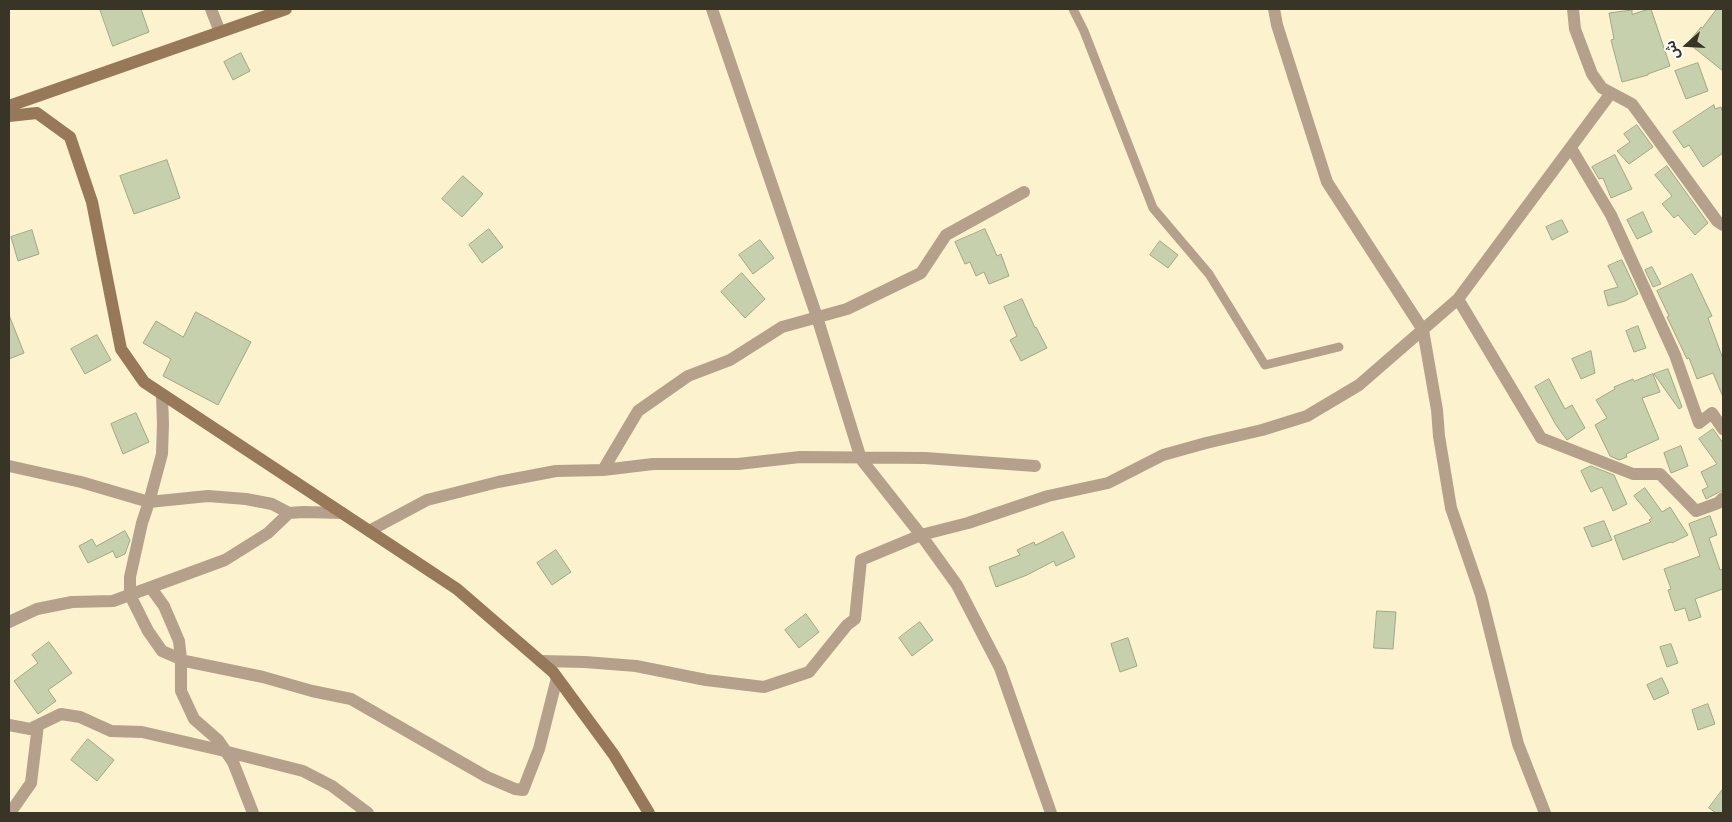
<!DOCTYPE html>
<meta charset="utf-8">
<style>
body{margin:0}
#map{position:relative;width:1732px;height:822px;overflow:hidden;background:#fcf2cd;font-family:Karla,"Noto Sans Arabic",sans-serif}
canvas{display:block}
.frame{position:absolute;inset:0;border:10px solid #383426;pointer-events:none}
.north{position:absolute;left:1662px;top:20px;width:50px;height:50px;-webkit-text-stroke:4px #fff;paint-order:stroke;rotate:251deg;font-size:14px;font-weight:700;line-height:20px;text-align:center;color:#383426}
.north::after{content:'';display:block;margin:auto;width:18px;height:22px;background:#383426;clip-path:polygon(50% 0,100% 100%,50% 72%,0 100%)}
</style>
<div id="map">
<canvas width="1732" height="822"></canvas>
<div class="frame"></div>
<div class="north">ش</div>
</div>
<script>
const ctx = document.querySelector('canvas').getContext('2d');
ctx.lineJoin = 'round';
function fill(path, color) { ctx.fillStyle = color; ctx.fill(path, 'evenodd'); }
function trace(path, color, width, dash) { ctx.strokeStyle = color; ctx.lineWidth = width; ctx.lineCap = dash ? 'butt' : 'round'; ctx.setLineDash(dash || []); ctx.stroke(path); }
const building = new Path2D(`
 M100,9H141L149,32L113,46Z
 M1651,9L1670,66L1648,74V75L1622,82L1611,40L1614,39L1609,13L1632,10V14Z
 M1717,9H1723V71L1688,43L1701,27L1702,28Z
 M241,53L250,71L233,80L224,62Z
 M1698,63L1708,91L1686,99L1675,71Z
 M1714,105L1715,109L1721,107L1723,113V153L1703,167L1689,145L1684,148L1673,132Z
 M1637,125L1653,147L1629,164L1617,151L1630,142L1624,134Z
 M1615,155L1632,189L1611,198L1603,178L1599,179L1592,167Z
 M167,160L180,198L134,214L120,176Z
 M1667,166L1708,223L1695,235L1678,215L1674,218L1662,204L1672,196L1655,175Z
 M463,176L483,194L462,217L442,199Z
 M1643,212L1652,232L1637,239L1627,220Z
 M1562,220L1568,232L1552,240L1546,227Z
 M489,229L503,247L482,263L469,245Z
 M985,229L997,256L1001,254L1009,276L989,284L984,272L976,276L970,262L965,264L955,242Z
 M32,230L39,254L18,261L11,237Z
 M760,240L774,258L753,274L739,255Z
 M1160,241L1178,255L1168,268L1150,255Z
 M1622,260L1638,294L1625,301L1608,306L1604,291L1618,287L1608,266Z
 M1652,267L1661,284L1653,287L1645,270Z
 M742,273L765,299L745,318L721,292Z
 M1692,274L1712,316L1708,318L1723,359V397L1713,373L1697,379L1689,358L1687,359L1667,317L1669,316L1657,291Z
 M1022,299L1035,328L1036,327L1047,348L1021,361L1010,340L1017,336L1004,307Z
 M196,312L251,342L218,405L163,376L171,359L143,343L156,321L183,337Z
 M9,315L24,353L9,359Z
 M1638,326L1646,348L1634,352L1626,331Z
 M97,335L111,360L85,374L71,349Z
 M1591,351L1595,373L1581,379L1572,359Z
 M1668,369L1682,407L1679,409L1654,374Z
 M1653,374L1660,392L1642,398L1659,439L1626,454L1627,457L1619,460L1610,456L1595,425L1607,418L1596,400L1615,389L1614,387L1633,379L1634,381Z
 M1549,379L1565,409L1572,405L1585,428L1567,440L1556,425L1535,387Z
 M136,413L149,442L123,454L111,424Z
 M1713,429L1723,443V490L1706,499L1702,490L1708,487L1701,472L1717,464L1699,439Z
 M1681,446L1688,466L1671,473L1664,453Z
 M1591,466L1614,475L1627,504L1613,511L1602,487L1591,492L1581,471Z
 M1645,488L1662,512L1670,507L1688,535L1672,543L1671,542L1623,560L1614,536L1651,522L1649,520L1652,518L1634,496Z
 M1710,516L1717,535L1709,538L1720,570L1723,569V589L1695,599L1701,617L1689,621L1685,608L1675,611L1668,590L1671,589L1664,569L1700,556L1689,524Z
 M1604,521L1612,540L1592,547L1584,528Z
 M125,531L130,540L125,554L116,558L113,551L88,563L79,546L92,539L96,546Z
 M1063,532L1075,557L1056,566L1054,561L1027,575L996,587L989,567L1020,555L1017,550L1034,542L1035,545Z
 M556,550L571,572L552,585L537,563Z
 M1377,611L1396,612L1393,649L1374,648Z
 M806,614L819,632L799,648L785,630Z
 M920,622L933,640L912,656L899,638Z
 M1128,638L1137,666L1120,672L1111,644Z
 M49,642L72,673L48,690L56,701L38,714L14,681L38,663L32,655Z
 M1671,644L1678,663L1667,667L1660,647Z
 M1662,678L1669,693L1654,700L1647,685Z
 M1708,704L1715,724L1698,730L1692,710Z
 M88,739L114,760L97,781L71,760Z
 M1723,789V813H1716L1709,808Z`);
fill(building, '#c6d0ac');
trace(building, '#9fa886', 1);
trace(new Path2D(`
 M1073,9L1084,31L1153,208L1209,274L1265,365L1339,347`), '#b5a18b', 9);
trace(new Path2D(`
 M211,9L220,32
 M712,9L817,317L861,459L921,535L957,585L1000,668L1051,813
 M1274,9L1277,25L1327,182L1423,330L1437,410L1439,436L1451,508L1481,595L1518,744L1545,813
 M1573,9L1575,29L1592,74L1602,88L1632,104L1717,221L1723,225
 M1571,148L1611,215L1675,355L1699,423L1712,413L1723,429
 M1458,299L1541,438L1633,474H1660L1696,511L1718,503L1723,498
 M162,395L163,424L162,454L149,502L208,496L246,499L272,504L289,513
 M9,466L81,482L149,502L142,523L130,577V595L148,631L162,651L185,661L263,677L312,691L351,699L487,777L515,789L523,790L539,749L557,678
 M603,470L653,464H738L800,457L925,458L1035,466
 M369,531L427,500L498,482L556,471L603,470L638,411L688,376L730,360L782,327L847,309L921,273L946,235L1024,192
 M151,588L164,606L179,641L181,659V691L194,719L218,740L233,762L253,813
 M9,622L37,609L72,602L113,601L225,560L268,533L289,513L303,512L342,513
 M541,661L585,662L636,666L706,680L764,687L809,672L847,625L855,619L861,560L921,535L968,523L1048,496L1108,483L1163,455L1206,443L1262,430L1307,416L1359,385L1458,299L1611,93
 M9,725L30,729L61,714L80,717L111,731L142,732L216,749L303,771L332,786L368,813
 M10,813L31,783L38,725`), '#b5a18b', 12);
trace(new Path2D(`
 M9,106L286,9
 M9,116L37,113L70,137L92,202L121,349L144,382L457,589L553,672L614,755L649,813`), '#97795a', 12);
</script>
